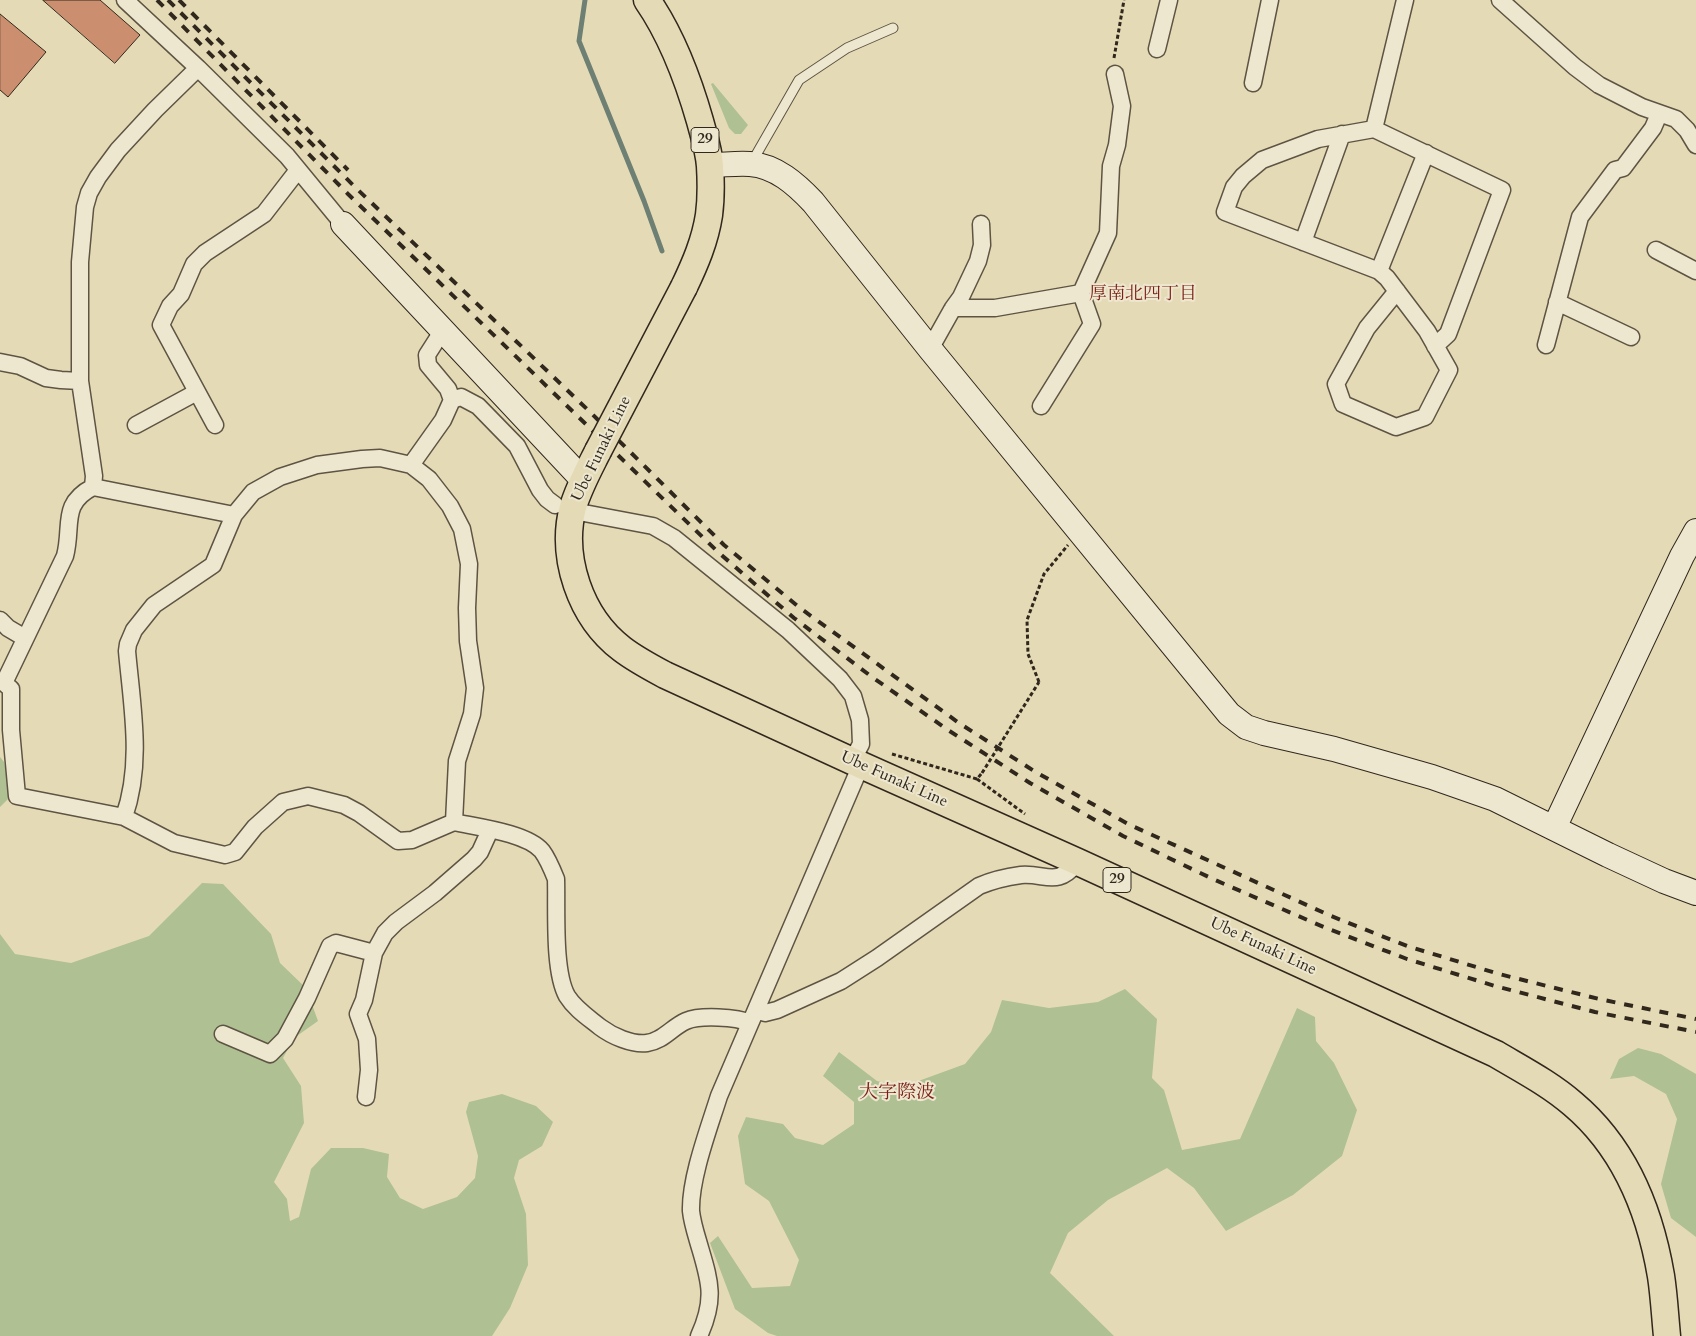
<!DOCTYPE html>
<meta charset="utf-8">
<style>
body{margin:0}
canvas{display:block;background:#e5dab6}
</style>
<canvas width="1696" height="1336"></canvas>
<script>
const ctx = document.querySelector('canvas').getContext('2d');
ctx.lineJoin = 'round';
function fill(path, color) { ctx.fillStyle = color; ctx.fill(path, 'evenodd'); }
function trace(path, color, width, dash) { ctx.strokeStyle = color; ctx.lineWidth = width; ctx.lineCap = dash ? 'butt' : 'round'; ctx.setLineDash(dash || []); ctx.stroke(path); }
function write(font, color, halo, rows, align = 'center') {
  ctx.font = font + ' Cardo,"Noto Serif JP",serif'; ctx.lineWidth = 4; ctx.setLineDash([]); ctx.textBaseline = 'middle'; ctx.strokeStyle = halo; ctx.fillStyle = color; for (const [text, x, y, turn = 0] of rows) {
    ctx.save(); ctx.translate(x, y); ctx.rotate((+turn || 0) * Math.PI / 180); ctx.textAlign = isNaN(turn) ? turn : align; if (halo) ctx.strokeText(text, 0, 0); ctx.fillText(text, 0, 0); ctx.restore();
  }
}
fill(new Path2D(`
 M713,83L748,125L741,134H735L729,128L711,84Z
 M0,757L4,762L11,796L0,807Z
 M202,883L223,884L271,934L280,963L306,988L318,1021L294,1038L283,1058L301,1086L304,1123L274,1182L287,1199L290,1221L299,1217L311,1169L331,1148H363L389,1154L387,1177L400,1198L423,1209L457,1197L475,1178L478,1156L466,1112L469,1102L502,1094L536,1106L553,1122L542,1146L519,1160L514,1178L526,1214L528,1265L510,1308L492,1336H0V934L15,954L71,963L149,936Z
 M1125,989L1157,1019L1152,1078L1164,1090L1182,1150L1240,1139L1297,1008L1315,1017L1316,1041L1334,1063L1357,1110L1342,1156L1293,1195L1226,1231L1194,1188L1167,1168L1108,1200L1068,1233L1050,1273L1114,1336H777L768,1333L735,1309L710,1243L718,1236L752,1288L790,1286L799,1260L769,1201L745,1184L738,1136L746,1117L783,1124L795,1138L823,1145L854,1124V1102L823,1076L839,1052L877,1081L902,1087L965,1064L991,1032L1002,1000L1049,1008L1098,1002Z
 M1638,1048L1661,1054L1696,1074V1237L1671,1218L1661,1184L1677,1119L1666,1094L1634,1076L1610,1079L1619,1059Z`), '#afc192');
trace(new Path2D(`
 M585,0L579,41L644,201L662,251`), '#6e8073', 5);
const building = new Path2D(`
 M43,0H100L140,35L115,63Z
 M0,14L46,52L8,97L0,90Z`);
fill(building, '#cb8e6e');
trace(building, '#31281d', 1);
const lane = new Path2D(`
 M752,162L799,80L847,48L893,28`);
const street = new Path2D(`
 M125,0L198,68L287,156L343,224
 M1500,0L1575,67L1599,85L1642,107L1676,119L1687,130L1696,145
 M1157,49L1169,0
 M1253,83L1270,0
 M1374,129L1405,0
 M1303,242L1342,134
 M1656,250L1696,271
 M1379,271L1426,153
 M1397,291L1367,328L1336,384L1343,404L1396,427L1425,417L1449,370L1427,331L1387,278L1379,271L1225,212L1234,187L1243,176L1262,160L1318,139L1374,129L1502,190L1448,334L1435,346
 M1557,302L1631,337
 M953,308H995L1081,293
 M1546,345L1580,217L1615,170L1623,168L1653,128L1659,114
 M930,349L953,308L961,297L978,261L982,245L981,224
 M0,362L20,366L46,378L61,380L80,381
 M452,400L461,397L478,406L517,446L540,490L547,499L555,505
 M1041,406L1092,324L1081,293L1108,233L1111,166L1117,145L1122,106L1115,74
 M136,425L197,392
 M215,425L161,325L170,306L181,294L194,264L205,253L264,214L298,170
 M411,465L443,420L452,400L448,389L428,365L427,355L443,330
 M93,487L94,476L80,381V262L85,207L89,193L98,177L118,150L155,110L198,68
 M584,513L653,526L674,538L788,630L840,679L853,696L860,720L861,744L852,761
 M0,620L8,628L25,638
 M124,817C143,763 132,707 127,651L128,644L134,630L154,605L213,565L234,515
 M454,822L412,840L398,841L359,813L344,805L308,796L283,802L255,827L235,852L225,855L174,843L124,817L17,796L11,730V689L4,683L65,556C73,526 60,504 93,487L234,515L253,492L280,477L317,465L362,459L380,458L411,465L429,479L450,506L462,529L469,564L467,608L468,641L475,688L472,714L457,761L454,822C477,827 527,833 542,851C548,859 552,869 556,879C557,909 553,971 567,996C575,1009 589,1018 600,1027C612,1036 632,1045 647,1043C663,1041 672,1027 686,1021C700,1015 737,1017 750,1023
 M756,1010L765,1013L777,1010L841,981L877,958L979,886C993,880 1006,877 1021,875C1047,873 1056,888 1078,862
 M223,1034L270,1054L285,1039L307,998L330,946L336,943L374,953
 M366,1097L369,1070L367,1039L358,1014L364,1000L374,953L385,933L396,922L435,893L474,859L480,852L490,830
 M699,1336C717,1297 709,1279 698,1241C695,1231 692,1221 691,1211C690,1178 709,1128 719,1096L861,765`);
const secondary = new Path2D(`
 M710,165C723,165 737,163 750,164C776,166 796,184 813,202L930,349L1229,714L1246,727L1264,733L1334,749L1432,777L1495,799L1608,855L1664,881L1696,893
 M343,224L583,480
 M1554,828L1682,556L1696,531`);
const primary = new Path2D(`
 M647,0C672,36 688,79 700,121C704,136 709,151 710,166C711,182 711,200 709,215C705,241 695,264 684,287
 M598,451C589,469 579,487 573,507C560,557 580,617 622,649C635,659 650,667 665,675L852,761L1078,862L1496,1054C1523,1070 1550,1084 1573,1104C1624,1147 1650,1211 1661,1276C1664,1295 1665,1316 1667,1336`);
trace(lane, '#5e5443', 11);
trace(street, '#5e5443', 19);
trace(secondary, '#31281d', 26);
trace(primary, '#31281d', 29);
trace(new Path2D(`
 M1114,58L1124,0
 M1039,682L1028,654L1027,620L1044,574L1068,545
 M892,754L977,779L982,773
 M977,779L1025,814`), '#31281d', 3, [4, 2.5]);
trace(lane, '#eee7d0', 9);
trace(street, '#eee7d0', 16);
trace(secondary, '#eee7d0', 24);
trace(primary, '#e5dab6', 26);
trace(new Path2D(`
 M157,0L348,194L718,552L794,618L872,677L948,730L1030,783L1123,836L1215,880L1326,928L1407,959L1495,986L1595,1012L1696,1032
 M168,0L356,188L589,411L724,545L800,608L959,723L1034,771L1128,824L1331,916L1407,946L1499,974L1599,999L1696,1019
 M179,0L348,170`), '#31281d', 4, [9, 9]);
const primaryBridge = new Path2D(`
 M598,451L684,287`);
trace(primaryBridge, '#31281d', 29, []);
trace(new Path2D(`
 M982,773L1039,682`), '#31281d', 3, [4, 2.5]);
trace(primaryBridge, '#e5dab6', 26);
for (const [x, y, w] of [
 [705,140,28],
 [1117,880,28]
]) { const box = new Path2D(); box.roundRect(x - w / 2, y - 12.5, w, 25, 4); ctx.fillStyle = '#eee7d0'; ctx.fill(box); trace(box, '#31281d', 1); }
write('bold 15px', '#31281d', null, [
 ["29",705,140],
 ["29",1117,880]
]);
write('16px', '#31281d', '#eee7d0', [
 ["Ube Funaki Line",602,449,-64],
 ["Ube Funaki Line",894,780,24],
 ["Ube Funaki Line",1263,947,25]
]);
write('18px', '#7a1f14', '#eee7d0', [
 ["厚南北四丁目",1143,295]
]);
write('19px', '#7a1f14', '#eee7d0', [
 ["大字際波",897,1094]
]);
</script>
